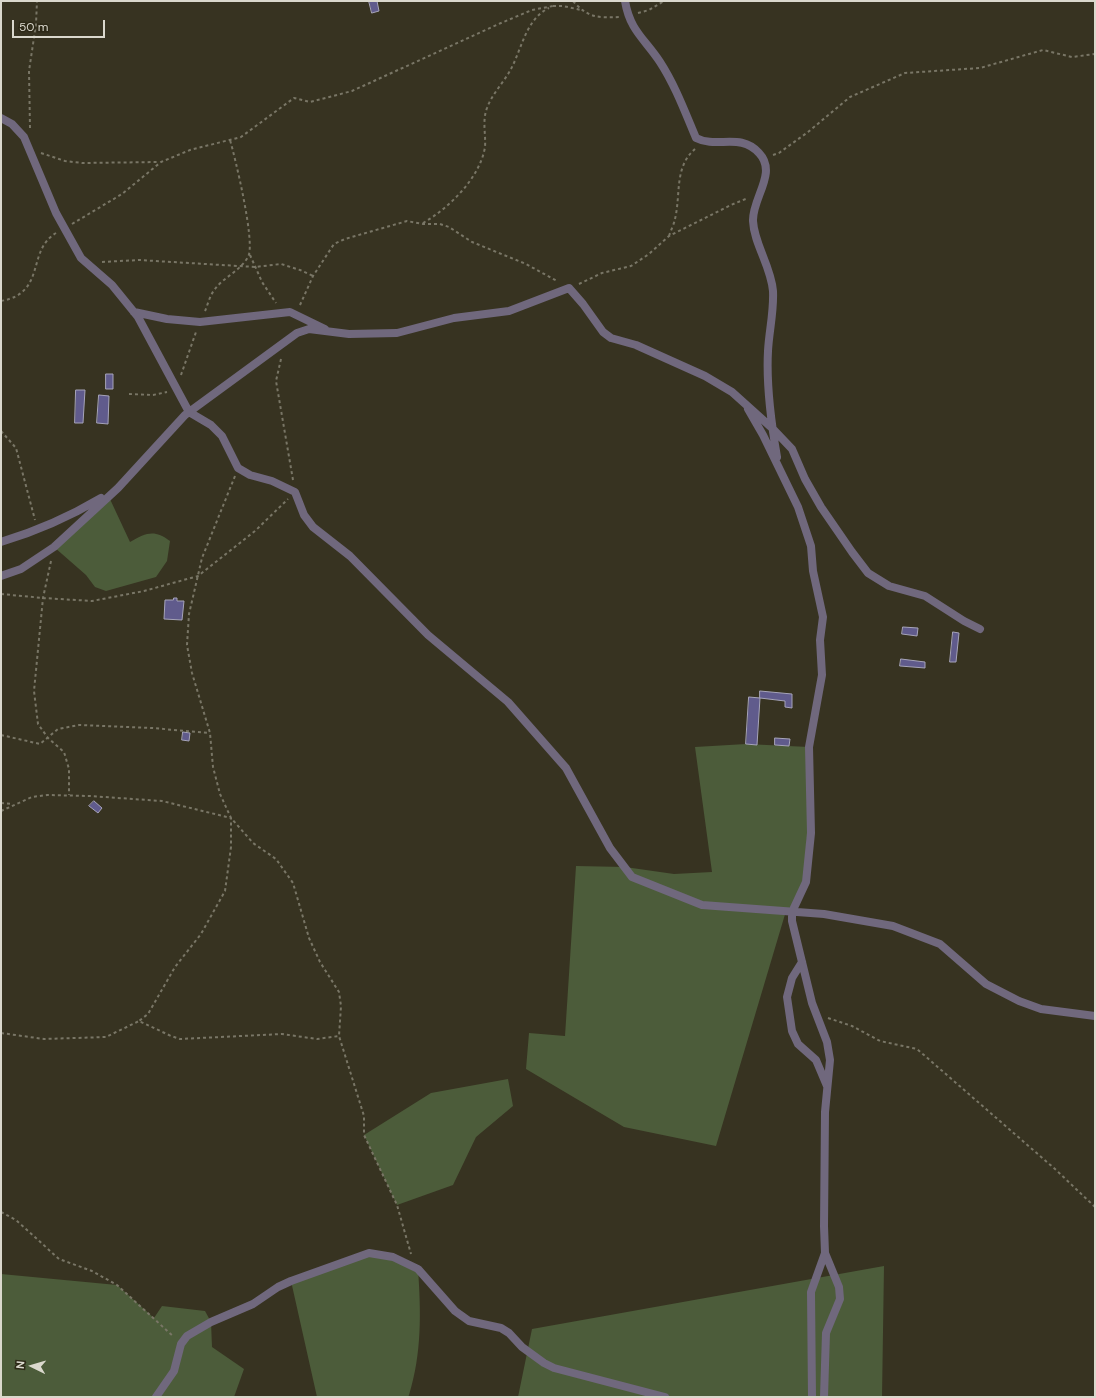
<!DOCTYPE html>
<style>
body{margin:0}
#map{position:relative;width:1096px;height:1398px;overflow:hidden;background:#373321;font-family:"DM Sans",sans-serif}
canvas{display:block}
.frame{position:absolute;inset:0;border:2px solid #dad8cd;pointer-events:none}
.north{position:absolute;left:12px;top:1346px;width:40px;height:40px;-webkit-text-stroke:3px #2d2917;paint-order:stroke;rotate:275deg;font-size:11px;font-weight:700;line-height:16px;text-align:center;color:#dad8cd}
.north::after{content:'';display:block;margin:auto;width:14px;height:18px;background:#dad8cd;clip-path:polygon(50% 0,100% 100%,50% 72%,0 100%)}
.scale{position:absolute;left:12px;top:20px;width:93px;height:18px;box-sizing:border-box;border:2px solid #dad8cd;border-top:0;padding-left:5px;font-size:12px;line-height:14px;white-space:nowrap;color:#dad8cd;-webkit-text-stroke:3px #2d2917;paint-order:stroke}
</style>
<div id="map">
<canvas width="1096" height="1398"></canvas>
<div class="frame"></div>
<div class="north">N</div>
<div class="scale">50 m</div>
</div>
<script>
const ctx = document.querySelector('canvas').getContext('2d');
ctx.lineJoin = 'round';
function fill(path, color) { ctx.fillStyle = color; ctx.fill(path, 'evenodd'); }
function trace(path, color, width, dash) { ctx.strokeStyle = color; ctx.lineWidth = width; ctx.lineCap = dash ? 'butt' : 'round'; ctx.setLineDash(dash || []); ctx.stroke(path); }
fill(new Path2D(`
 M109,497L130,542C146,533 154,529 170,541L167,561L156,577L106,591L95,587L86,575L54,547Z
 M746,744L809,747L806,882L797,901L786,911L716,1146L624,1127L526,1069L529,1033L565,1036L576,866L625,867L674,874L712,872L695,747Z
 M508,1079L513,1106L476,1137L453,1185L397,1205L364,1135L431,1093Z
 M369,1253L418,1269C421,1312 422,1353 409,1395L408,1397H317L291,1281Z
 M884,1266L882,1397H518L532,1329Z
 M1,1274L117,1285L154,1318L162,1306L205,1311L211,1322L212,1347L244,1369L234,1397H2Z`), '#4c5c3a');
const building = new Path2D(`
 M369,1H377L379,11L372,13Z
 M106,374H113V389H106Z
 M76,390H85L83,423H75Z
 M99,395L109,396L108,424L97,423Z
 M174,598H177V601H184L182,620L164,619L165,600H173Z
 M903,627L918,628L917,636L902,634Z
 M953,632L959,633L956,662H950Z
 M901,659L925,662V668L900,666Z
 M760,691L792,694V708L785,707V701L760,698Z
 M749,697L760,698L757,745L746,744Z
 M183,732L190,733L189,741L182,740Z
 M775,738L790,739L789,746L775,745Z
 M94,801L102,808L98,813L89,806Z`);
fill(building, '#605b8c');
trace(building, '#a6a4b9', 1);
trace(new Path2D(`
 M573,1C588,18 598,18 620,17
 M553,6H563L581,10
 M638,13L649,10L664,1
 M30,128L29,71L36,24L37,1
 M41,153L65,161L82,163L159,162
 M773,155L779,153L808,132L850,97L905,73L980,68L1043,50L1072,57L1095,54
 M423,223C449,208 480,178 485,147C486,134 482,121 487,108C492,94 504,82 511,69C522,48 526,19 549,8
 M72,224L122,194L161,162L190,150L241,137L294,98L310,102L352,91L501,23L532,10L553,6
 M669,236C671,230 674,224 675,219C681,194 674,167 695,149
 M250,255L262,282L276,303
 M102,262L139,260L255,267L281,264L300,270L313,276
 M579,284L602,273L631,266L649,254L669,236L731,205L748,198
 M1,301C47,293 26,251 56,233
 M300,305L313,276L334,244L345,239L407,221L423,224H440L449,227L472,242L526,264L557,281
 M205,311C208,304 210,295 215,289C224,277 240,271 248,257C256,244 235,157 230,140
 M281,359L276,381L293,480
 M181,375L196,332
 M129,394L153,395L167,392
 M1,431L16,448L35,520
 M235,476L202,558L189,614L187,645L192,673L210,733L213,767L220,794L231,818L253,843L276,859L293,883L309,938L320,962L339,992L341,1006L339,1036L364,1116V1135L397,1205L411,1254
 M51,561L43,598L34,691L38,724L48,738L64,752L69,769V795
 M1,594L43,598L92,601L144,591L198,576L255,531L288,499
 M1,735L40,744L58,729L79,725L152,728L210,733
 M1,803L13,804
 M1,811L32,797L47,795L90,796L162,801L231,818V847L225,891L201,934L175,967L148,1014L139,1021
 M828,1018L852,1026L880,1041L917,1049L1055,1169L1095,1207
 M1,1033L44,1039L106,1037L139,1021L171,1036L180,1039L282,1034L317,1039L339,1036
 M1,1212L16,1220L59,1259L92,1271L117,1285L174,1337`), '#797666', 2, [3, 3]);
trace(new Path2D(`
 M625,1C630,31 645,39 660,62C675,85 685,112 696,138C717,149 740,132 759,153C778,173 752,198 753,221C754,244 771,266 773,291C774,312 769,331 768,351C766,386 771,422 777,457
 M1,118L12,124L24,137L56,213L81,258L112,285L138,317L189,412L211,425L222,436L238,468L250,475L272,481L295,492L304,515L313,527L350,556L428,635L508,702L566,768L610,848L632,877L702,905L824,914L893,926L940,944L986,984L1019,1001L1041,1009L1095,1016
 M134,312L167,319L200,322L290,312L325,329
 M748,409L763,435L798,507L811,546L813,571L823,617L820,640L822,675L809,747L811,833L806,882L792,912V921L812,1003L827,1042L830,1060L825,1112L824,1226L825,1253L839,1287L840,1299L826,1333L824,1397
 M1,542C37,531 69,517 101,498
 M1,576L21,569L54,547L118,488L185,415L297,333L309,329L349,334L397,333L454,318L509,311L569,288L583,304L603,332L611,338L636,345L705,376L732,392L772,428L792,449L805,479L821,507L852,552L868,573L889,586L925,596L964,621L980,629
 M802,962L792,978L787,997L792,1031L798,1044L816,1060L827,1086
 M156,1397L174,1371L181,1344L187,1336L211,1322L253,1304L278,1287L291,1281L369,1253L393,1257L418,1269L455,1311L469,1321L501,1328L509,1333L522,1347L544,1363L554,1368L665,1397
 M812,1397L811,1292L825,1253`), '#70687d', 8);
</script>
